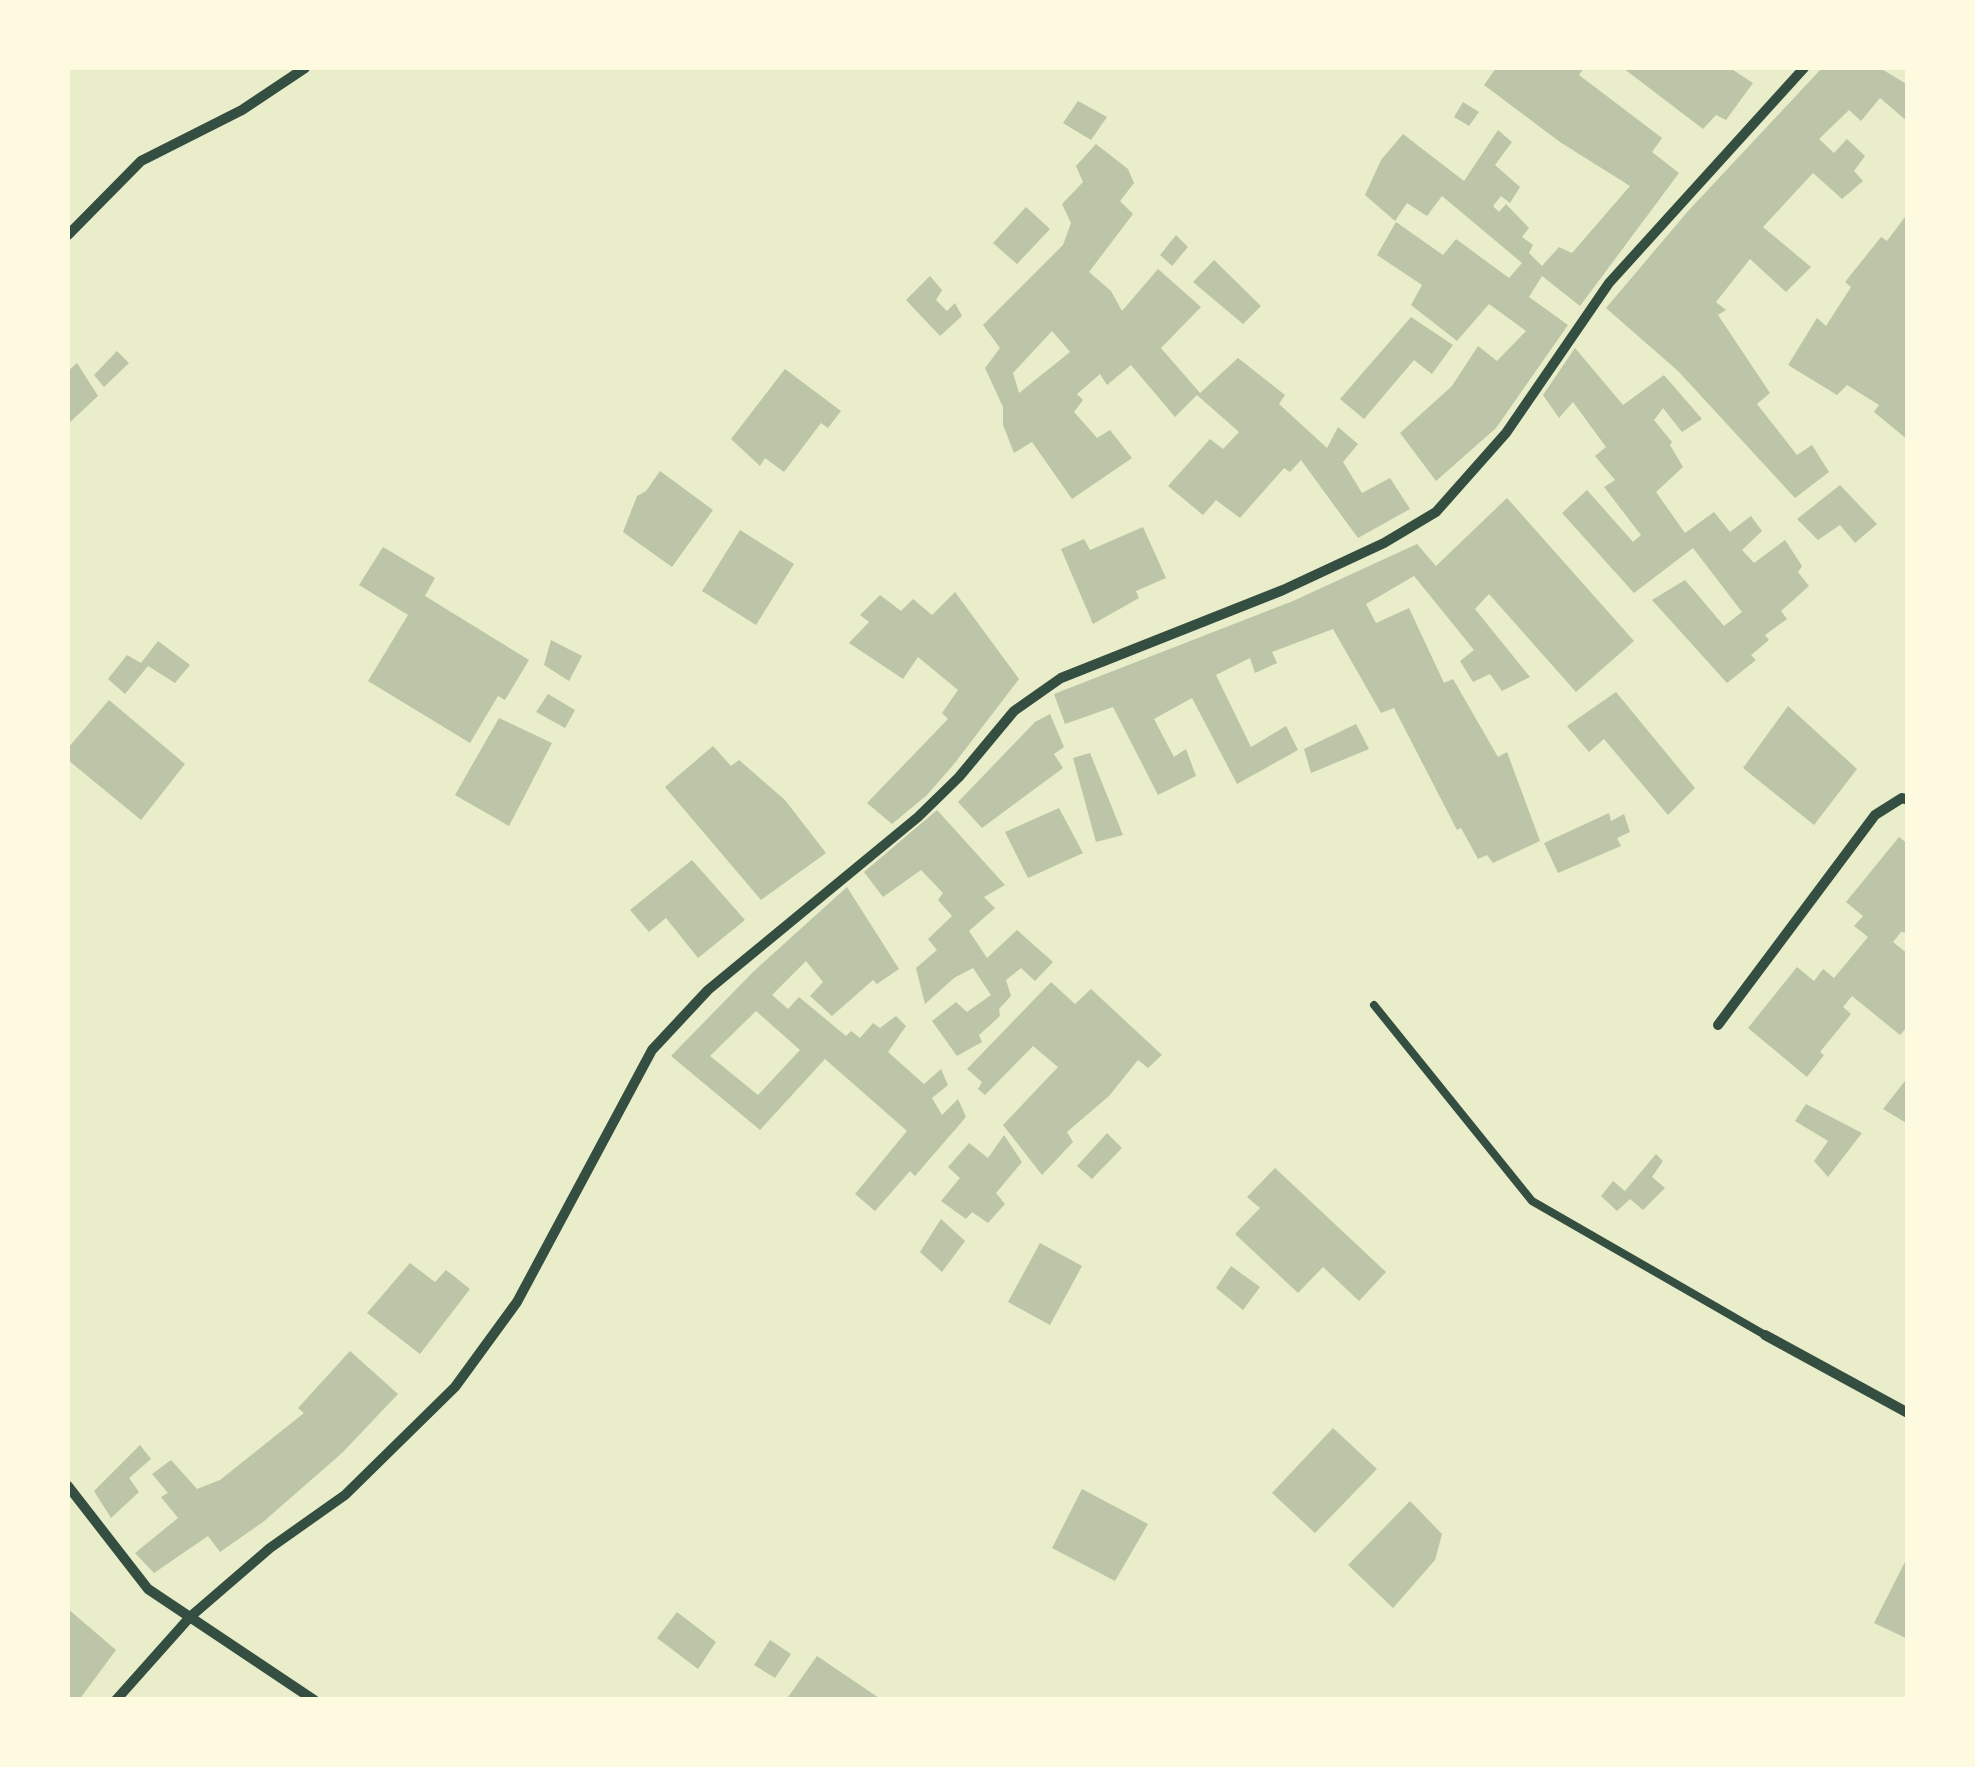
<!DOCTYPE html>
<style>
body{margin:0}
#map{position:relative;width:1975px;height:1767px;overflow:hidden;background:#e9edc9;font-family:Quicksand,sans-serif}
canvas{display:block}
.frame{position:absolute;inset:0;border:70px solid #fefae0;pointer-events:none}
</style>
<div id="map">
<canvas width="1975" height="1767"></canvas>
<div class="frame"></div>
</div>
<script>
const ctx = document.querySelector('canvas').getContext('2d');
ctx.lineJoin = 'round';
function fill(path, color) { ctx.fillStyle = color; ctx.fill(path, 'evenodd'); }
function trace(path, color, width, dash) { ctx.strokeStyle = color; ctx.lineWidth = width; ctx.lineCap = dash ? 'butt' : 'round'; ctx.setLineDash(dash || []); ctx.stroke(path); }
fill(new Path2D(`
 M1496,68H1584L1579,75L1662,138L1652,152L1679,173L1580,306L1542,276L1529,297L1568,325L1496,428L1436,481L1400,433L1452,386L1478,346L1497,361L1526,331L1489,304L1457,341L1411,305L1422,285L1377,255L1396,222L1443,255L1456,239L1509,278L1522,263L1442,196L1427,216L1407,203L1395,221L1365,195L1381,160L1403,134L1464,181L1498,130L1512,142L1495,165L1520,187L1510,203L1501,196L1493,206L1499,212L1506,204L1529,228L1522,237L1533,245L1529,253L1542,266L1559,247L1572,253L1630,186L1560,142L1484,85Z
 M1623,68H1730L1753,83L1726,120L1716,115L1703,129Z
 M1822,68H1880L1908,85V122L1880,98L1861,121L1849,110L1819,139L1834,153L1847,139L1865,156L1854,171L1863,181L1842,199L1813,173L1763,227L1811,267L1786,292L1750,259L1716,302L1726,310L1718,315L1770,393L1757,404L1797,455L1812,445L1829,472L1795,498L1678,371L1606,308L1689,210Z
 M1078,101L1107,117L1091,140L1063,123Z
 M1463,102L1479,112L1469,126L1454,117Z
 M1096,144L1128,169L1134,183L1120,201L1133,214L1089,272L1111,291L1122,311L1158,269L1201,307L1161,348L1200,393L1238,358L1285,395L1279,404L1327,448L1338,427L1358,444L1343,462L1362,493L1390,478L1410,509L1358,538L1301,460L1290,472L1284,468L1240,518L1216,500L1203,515L1168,486L1210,439L1223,449L1239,432L1197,395L1175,417L1131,365L1107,385L1100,374L1077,394L1083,400L1074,412L1097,438L1110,430L1132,458L1072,499L1032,442L1014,453L1003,425V407L985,368L1000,348L983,325L1063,245L1071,223L1062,204L1083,182L1076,166ZM1052,331L1070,352L1019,393L1013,373Z
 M1026,207L1050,229L1017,264L993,243Z
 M1908,213L1906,328L1908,440L1874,412L1879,405L1847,385L1837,395L1788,365L1817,318L1826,326L1851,287L1845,282L1881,237L1887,241Z
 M1176,235L1188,247L1172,266L1160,255Z
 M1214,260L1261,306L1243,324L1193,282Z
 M930,276L942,290L936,300L947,311L955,303L962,316L940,336L906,300Z
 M1411,317L1453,345L1432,374L1414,360L1364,419L1340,399Z
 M1575,348L1623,405L1664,375L1702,419L1682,432L1663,408L1654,420L1672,442L1670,445L1683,467L1656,492L1685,533L1714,512L1730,532L1751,516L1762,531L1742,550L1754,563L1785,540L1802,566L1798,572L1809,586L1781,611L1787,619L1765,635L1769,640L1751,655L1756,660L1727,683L1652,600L1685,580L1724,626L1742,612L1693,548L1634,593L1562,513L1587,490L1633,542L1641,535L1604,487L1615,480L1595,456L1606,447L1573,402L1559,418L1543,395Z
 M117,351L129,363L104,387L94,375Z
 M77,363L98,396L68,424V371Z
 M785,369L841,411L828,428L821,423L784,472L765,458L760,466L731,439Z
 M660,471L713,510L672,567L623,532L637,496L646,491Z
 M1840,485L1877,524L1855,543L1840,525L1818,540L1797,519Z
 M1507,498L1634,641L1576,692L1489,594L1475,609L1530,677L1502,691L1490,674L1473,682L1460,661L1474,650L1414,576L1366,604L1376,623L1409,608L1444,683L1453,679L1498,757L1507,752L1540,841L1493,863L1487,855L1478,859L1461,828L1457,830L1394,708L1381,713L1333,629L1272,652L1277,663L1255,673L1250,658L1216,675L1251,747L1286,726L1298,750L1237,784L1192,698L1154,719L1174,757L1186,749L1196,776L1158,795L1113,707L1065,724L1054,694L1293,601L1417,544L1436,566Z
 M1143,527L1166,578L1136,591L1139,598L1093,624L1061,549L1084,539L1090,550Z
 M740,530L794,564L756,625L702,591Z
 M383,547L435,578L425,596L529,660L505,700L498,696L470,743L368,681L408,615L359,585Z
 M955,592L1019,679L954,764L927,795L892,824L867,803L948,719L942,713L958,690L918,657L903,679L849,643L869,622L860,615L880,595L901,611L913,599L932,615Z
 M551,640L582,656L569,681L544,665Z
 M158,641L190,665L175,683L148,666L125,694L108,679L127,655L141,663Z
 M1616,692L1695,788L1668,815L1604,739L1589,752L1567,726Z
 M548,694L575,710L565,728L536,712Z
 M109,700L185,764L141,820L68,760V748Z
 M1788,706L1857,769L1814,825L1743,768Z
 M1050,714L1064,747L1054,754L1063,768L982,828L958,802L1035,722Z
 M499,718L552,743L509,826L455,795Z
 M1356,724L1369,749L1311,773L1304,749Z
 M713,746L731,766L739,760L785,800L826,853L761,900L665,787Z
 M1090,753L1123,835L1096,842L1073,758Z
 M1059,808L1083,853L1028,878L1005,832Z
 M937,810L1005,885L984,897L995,908L969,931L987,958L1017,930L1053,962L1035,981L1021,968L1006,980L1011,996L999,1009L1000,1016L979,1035L982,1042L957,1056L932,1021L956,1002L967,1012L991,995L973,968L954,978L925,1004L916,968L937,950L928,939L952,916L938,900L943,893L921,870L883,897L864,872Z
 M1609,813L1611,821L1624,814L1630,832L1617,838L1621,846L1558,873L1544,843Z
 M1899,837L1908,844V933L1901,932L1893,942L1908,954V1026L1900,1035L1852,996L1843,1007L1851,1014L1820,1052L1824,1055L1807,1077L1748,1028L1797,967L1814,981L1823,969L1834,978L1868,937L1854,926L1863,916L1846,902Z
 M692,860L745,920L698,958L666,918L649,932L630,910Z
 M847,887L899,969L877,984L873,980L832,1016L810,996L823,982L806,961L772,995L788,1009L799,997L846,1036L851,1031L860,1038L873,1023L880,1028L896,1016L906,1026L888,1052L924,1084L941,1069L948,1085L932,1098L942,1115L958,1099L966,1117L915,1176L910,1171L875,1211L855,1194L907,1131L825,1059L760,1130L671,1056L754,971ZM756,1011L800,1050L758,1095L710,1056Z
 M1051,982L1075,1004L1091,989L1162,1055L1148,1068L1138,1060L1109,1096L1067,1132L1073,1142L1042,1175L1003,1125L1058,1067L1033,1046L985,1095L978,1089L982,1082L967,1069Z
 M1908,1077V1124L1883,1109Z
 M1806,1104L1862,1133L1828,1177L1814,1161L1828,1141L1795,1121Z
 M1107,1133L1122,1148L1092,1179L1077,1166Z
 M1004,1135L1022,1162L996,1193L1005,1204L988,1223L972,1212L966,1219L941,1201L960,1178L948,1167L969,1143L988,1158Z
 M1656,1154L1663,1161L1652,1177L1665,1188L1643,1210L1630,1199L1617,1211L1601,1196L1613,1181L1625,1191Z
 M1275,1168L1386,1272L1359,1301L1323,1267L1298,1293L1235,1234L1260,1208L1247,1197Z
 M941,1219L965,1241L942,1272L920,1252Z
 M1040,1243L1082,1266L1050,1325L1008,1302Z
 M410,1263L435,1282L446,1270L470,1289L420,1354L367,1313Z
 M1231,1266L1260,1287L1243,1310L1216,1288Z
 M350,1351L398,1394L342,1453L263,1522L220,1552L208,1536L154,1573L135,1553L178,1518L161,1497L168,1493L152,1474L171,1460L197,1489L220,1480L304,1413L298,1408Z
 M1333,1428L1377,1469L1315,1533L1272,1493Z
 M140,1445L151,1459L129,1478L139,1492L111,1518L94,1491Z
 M1082,1489L1148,1524L1115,1581L1052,1548Z
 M1410,1501L1442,1534L1435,1560L1393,1608L1348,1565Z
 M1905,1562L1908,1563V1639L1874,1623Z
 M68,1609L116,1650L79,1700L68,1698Z
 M677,1612L716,1642L698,1669L657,1638Z
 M770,1640L791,1654L775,1678L754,1665Z
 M817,1656L882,1700H786Z`), '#bcc5a7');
trace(new Path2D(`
 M1374,1005L1532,1201L1765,1335`), '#344e41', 8);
trace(new Path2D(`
 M68,235L141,161L242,110L305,68
 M1718,1025L1875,815L1902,798L1908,800
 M1765,1335L1908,1413
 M68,1486L148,1589L314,1700
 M116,1700L190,1617L270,1548L345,1495L455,1387L517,1302L652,1050L708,990L918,817L959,777L1014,711L1061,678L1283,590L1384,543L1436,512L1506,433L1609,283L1804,68`), '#344e41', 10);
</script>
